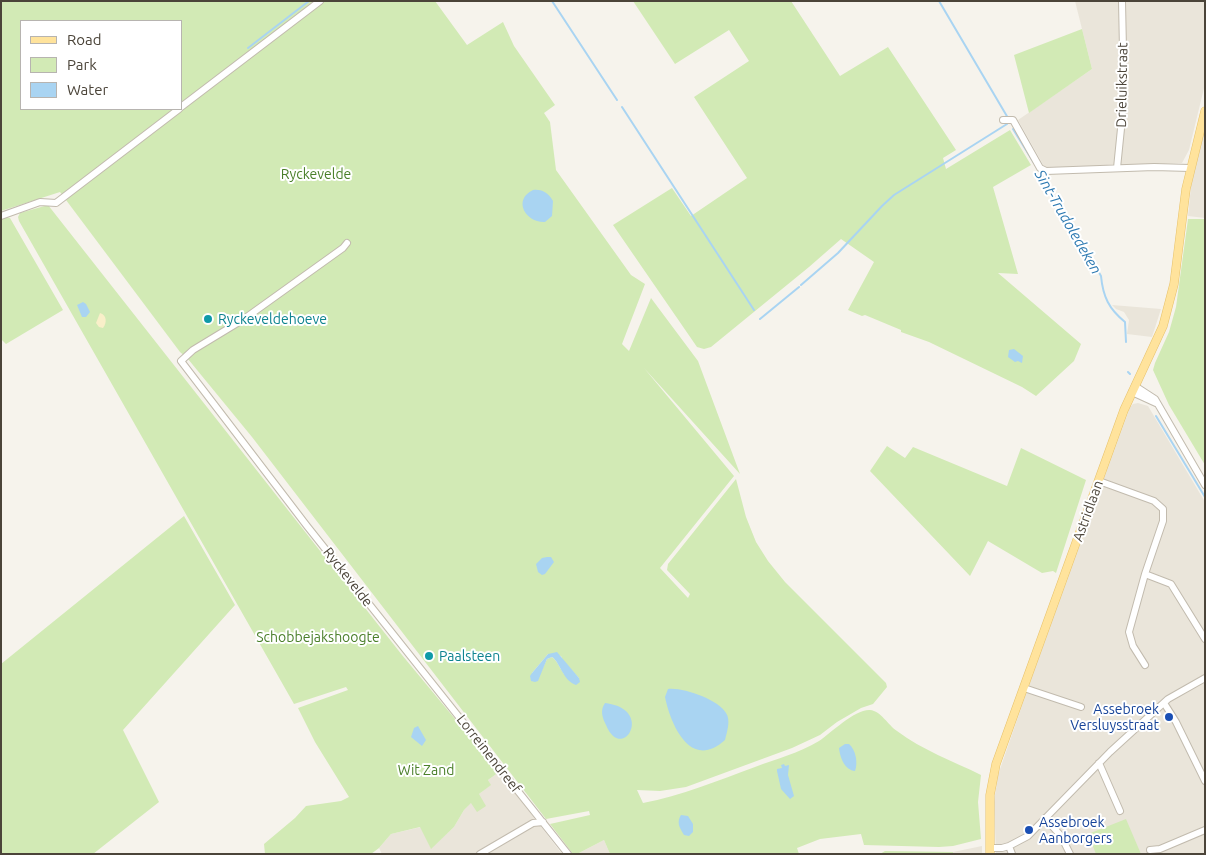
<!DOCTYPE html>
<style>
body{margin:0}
#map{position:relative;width:1206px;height:855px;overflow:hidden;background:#f6f3ec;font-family:Ubuntu,sans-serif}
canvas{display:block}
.frame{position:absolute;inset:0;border:2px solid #4b4439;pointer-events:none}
.legend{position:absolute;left:20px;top:20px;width:162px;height:90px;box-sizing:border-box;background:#fff;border:1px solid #b7b4b0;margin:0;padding:6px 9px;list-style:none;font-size:15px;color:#4b4439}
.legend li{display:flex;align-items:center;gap:10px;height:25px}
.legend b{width:25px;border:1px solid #b7b4b0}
</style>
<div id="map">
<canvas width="1206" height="855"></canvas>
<div class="frame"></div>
<ul class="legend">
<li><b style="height:6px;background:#ffe39c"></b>Road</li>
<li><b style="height:14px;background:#d2eab5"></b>Park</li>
<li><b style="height:14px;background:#a9d4f2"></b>Water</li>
</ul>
</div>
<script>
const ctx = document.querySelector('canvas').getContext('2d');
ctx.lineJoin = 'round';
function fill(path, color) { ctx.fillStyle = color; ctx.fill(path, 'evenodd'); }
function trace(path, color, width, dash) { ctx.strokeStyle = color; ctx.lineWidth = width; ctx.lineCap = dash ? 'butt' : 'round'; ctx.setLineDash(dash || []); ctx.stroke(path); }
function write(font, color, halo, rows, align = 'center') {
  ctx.font = font + ' Ubuntu,sans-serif'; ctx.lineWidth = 4; ctx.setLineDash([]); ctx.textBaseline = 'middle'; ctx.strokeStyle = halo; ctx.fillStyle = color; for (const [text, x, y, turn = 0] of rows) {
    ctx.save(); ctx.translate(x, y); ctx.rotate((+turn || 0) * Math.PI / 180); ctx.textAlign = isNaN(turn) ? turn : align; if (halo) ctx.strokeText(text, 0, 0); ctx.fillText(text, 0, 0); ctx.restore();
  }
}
fill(new Path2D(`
 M1075,1H1205V84L1189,150L1182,163L1045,168L1018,120L1092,69Z
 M1205,125V218L1188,216L1193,167Z
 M1112,305L1161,309L1152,337L1127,334L1129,320L1124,312L1116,309Z
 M1138,403L1148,406L1205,502V854H996L994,802L998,775L1027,691L1130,407L1133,404Z
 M499,772L562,854H382L379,848L391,834L421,827L431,848L454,827L464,810L479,794L490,785L488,780Z
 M604,840L610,854H577Z
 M982,846V854H953V852Z`), '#eae5da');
fill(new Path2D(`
 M1,1H435L467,45L503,22L514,46L555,105L544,113L550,122L556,170L631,275L645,284L622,344L629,351L651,298L698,361L740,474L644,368L734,476L660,568L688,598L690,594L667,570L668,564L736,479L746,517L756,542L768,561L785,582L886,683L887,687L873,704L861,708L837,722L820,735L792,748L686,787L660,791L637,790L643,803C681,796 719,780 755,767C776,759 799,753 819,741C831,733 855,709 870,710C881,711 888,725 897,731C922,750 953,761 981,775L978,802L981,839L953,846L939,847L864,845L861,834L820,839L797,848L799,854H610L604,840L577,854H573L550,824L590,815L589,811L546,819L252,437L188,359L180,352L60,192L1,211ZM21,21H181V109H21ZM548,654L561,656L563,661L579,678L566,676C560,670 558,661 552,657L547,659L541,672L532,673Z
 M633,1H791L840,76L888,47L956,150L943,158L946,169L1010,130L1031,165L993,187L1018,274L998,273L1081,344L1074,361L1036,396L1022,387L929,342L901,332V330L865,315L862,316L848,310L874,262L841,239L809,267L711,347L704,349L697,347L613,225L672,188L691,216L747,178L694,97L749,61L729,30L675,64Z
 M1082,29L1092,69L1029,113L1014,55Z
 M48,205L402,655L499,772L488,780L491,785L479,794L486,806L477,812L471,803L464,810L454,827L431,849L420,827L391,834L379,848L371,854H265L264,844L295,818L306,806L341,801L349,797L315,742L298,708L348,690L346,687L294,704L19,221L18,217L20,213Z
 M5,217L10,218L63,310L6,344L1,339V218Z
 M1188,219H1205V465L1169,405L1153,370L1155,363L1169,332L1176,307Z
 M887,446L905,458L913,447L1007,486L1021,448L1086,480L1056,573L1053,571L1042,573L988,541L970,576L870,471Z
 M184,516L235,605L123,730L159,802L93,854H1V664Z
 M1126,819L1141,854H1096L1088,834Z
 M885,851L953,852V854H880Z`), '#d2eab5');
fill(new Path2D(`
 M100,313C107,315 107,323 103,328L99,327L96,323Z`), '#f9efc9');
fill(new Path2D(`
 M533,190C543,189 548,193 553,201L552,216L545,222C526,223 512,200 533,190Z
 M83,302L86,304L90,312L86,317H82L77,305Z
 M1014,349L1023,356L1022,363L1018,361L1015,362L1008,357L1009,350Z
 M547,557H551L554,562L545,574L542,575L538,572L536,564L542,558Z
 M557,652L579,678L580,682L576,685C563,681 560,662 552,657L547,659L538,681L535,682L531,681L530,676L532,673L548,654Z
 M668,689C683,687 719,700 726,713C731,720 727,732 725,740C691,771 671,726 665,697Z
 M605,703C656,709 622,764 606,725C602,717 600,710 605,703Z
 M418,726L426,740L422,746L411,737L414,728Z
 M845,744H849C856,750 858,763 855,771C845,770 840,758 839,748Z
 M784,764L785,766L789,765L788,775L794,796L790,799L781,789L777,771V769L782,768L781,765Z
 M681,815L688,816L693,824V832L689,836L684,835C680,828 676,823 681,815Z`), '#a9d4f2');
trace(new Path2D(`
 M552,1L617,100
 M939,1L1008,118
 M248,48L309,1
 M622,107L754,310
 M1013,129L1034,163
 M1038,169L1101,276C1103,297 1109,309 1125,322L1126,342
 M801,285L838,253L882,206L894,195L1007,124
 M760,319L799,287
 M1128,372L1130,374
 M1156,416L1205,497`), '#a9d4f2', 2);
const minor = new Path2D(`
 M181,107L320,1
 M1003,120H1013L1040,168L1046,171L1154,167L1190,168
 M1117,168L1124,99L1122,1
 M1,216L40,202L56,203L179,109
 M347,243L343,248L244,319L193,350L181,361L307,526L568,854
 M1135,386L1155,399L1205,485
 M1132,392L1156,403
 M1099,481L1154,501L1163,509V521L1145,574L1129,632L1133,646L1145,665
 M1145,574L1171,584L1205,639
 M1024,688L1081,707
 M1164,703L1176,722L1205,781
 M1099,763L1120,811
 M1045,818L1061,836L1070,854
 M1009,846L1012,854
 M990,848H1002L1009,846L1028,836L1110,752L1168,699L1205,678
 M1150,850L1160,849L1205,830
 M480,854L533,823L543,822`);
const major = new Path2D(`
 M990,854V795L996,764L1124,410L1163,326L1174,284L1186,189L1205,111`);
trace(minor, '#c2bbae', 8);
trace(major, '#e6c16a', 9);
trace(minor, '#fff', 6);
trace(major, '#ffe39c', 8);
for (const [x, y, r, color] of [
 [208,319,5,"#0f9aa8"],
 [429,656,5,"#0f9aa8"],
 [1169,717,5,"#1a4fb4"],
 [1029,830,5,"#1a4fb4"]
]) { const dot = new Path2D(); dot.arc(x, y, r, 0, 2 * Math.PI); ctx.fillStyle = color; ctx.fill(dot); trace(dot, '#fff', 2); }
write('14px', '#4b4439', '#fff', [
 ["Drieluikstraat",1122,85,-89],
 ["Astridlaan",1088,511,-70],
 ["Ryckevelde",348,577,52],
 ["Lorreinendreef",489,754,52]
]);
write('14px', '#4a7f2a', '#fff', [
 ["Ryckevelde",316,174],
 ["Schobbejakshoogte",318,637],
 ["Wit Zand",426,770]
]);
write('14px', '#0d838f', '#fff', [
 ["Ryckeveldehoeve",218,319],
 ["Paalsteen",439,656]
], 'left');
write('14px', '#164399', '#fff', [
 ["Assebroek",1159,709],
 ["Versluysstraat",1159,725],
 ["Assebroek",1039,822,"left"],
 ["Aanborgers",1039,838,"left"]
], 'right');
write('italic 15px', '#2e7ab2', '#fff', [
 ["Sint-Trudoledeken",1068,222,60]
]);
</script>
